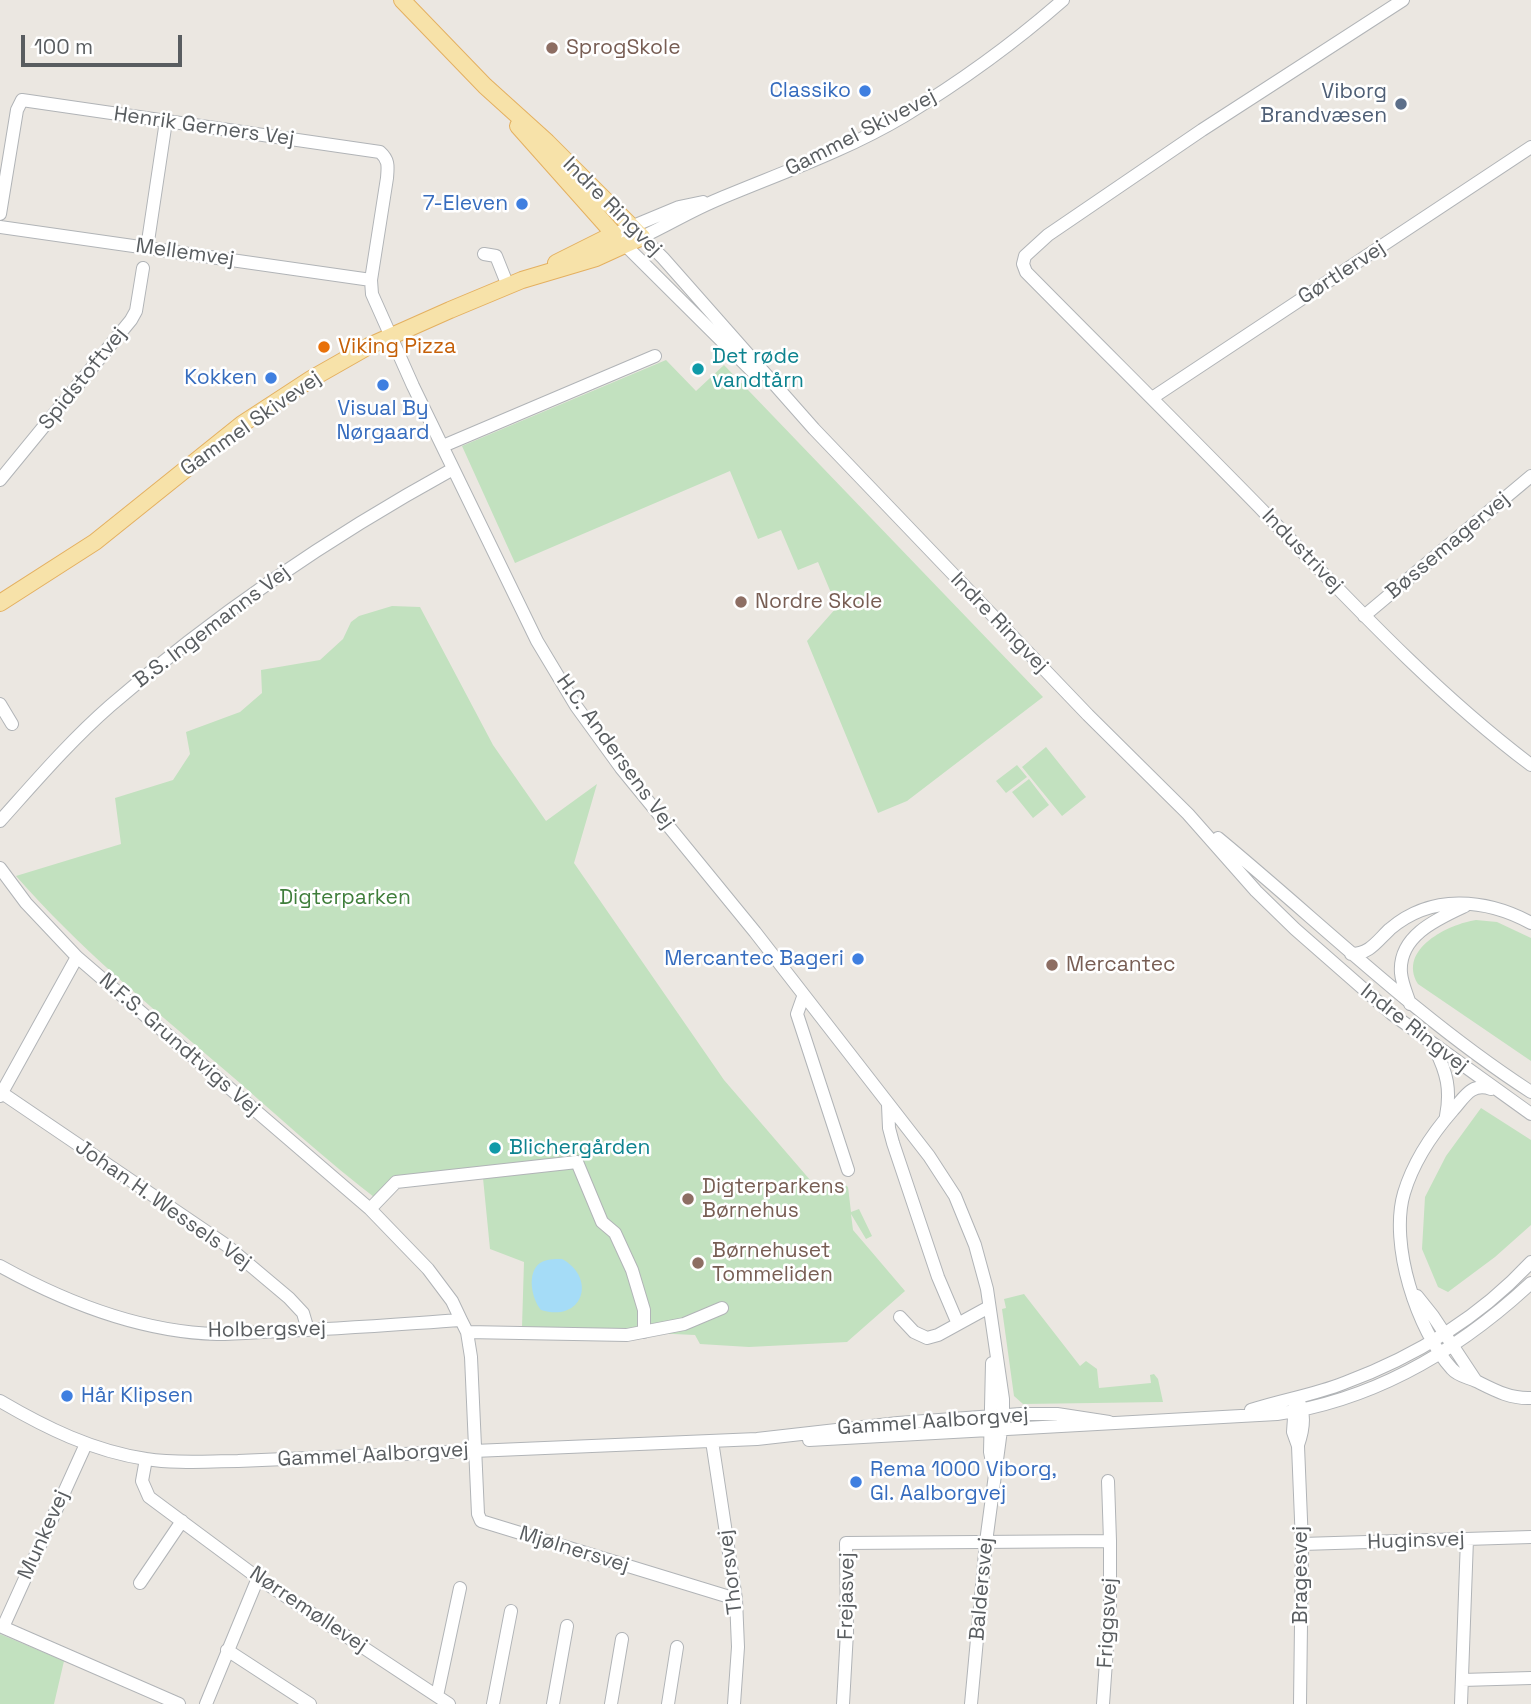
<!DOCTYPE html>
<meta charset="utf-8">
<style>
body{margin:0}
#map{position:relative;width:1531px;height:1704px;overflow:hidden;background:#ebe7e1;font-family:"Space Grotesk",sans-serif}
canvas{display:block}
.scale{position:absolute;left:21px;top:35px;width:161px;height:32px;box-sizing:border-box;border:4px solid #595d60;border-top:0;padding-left:9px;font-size:21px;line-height:24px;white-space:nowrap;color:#595d60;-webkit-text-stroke:5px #fff;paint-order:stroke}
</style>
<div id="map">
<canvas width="1531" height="1704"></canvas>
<div class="scale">100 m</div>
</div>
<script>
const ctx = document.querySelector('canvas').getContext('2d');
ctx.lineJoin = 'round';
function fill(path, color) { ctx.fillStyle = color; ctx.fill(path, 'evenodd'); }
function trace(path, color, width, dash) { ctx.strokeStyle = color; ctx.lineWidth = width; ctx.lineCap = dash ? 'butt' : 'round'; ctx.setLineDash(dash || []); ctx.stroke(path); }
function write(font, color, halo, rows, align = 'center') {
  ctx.font = font + ' "Space Grotesk",sans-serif'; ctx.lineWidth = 5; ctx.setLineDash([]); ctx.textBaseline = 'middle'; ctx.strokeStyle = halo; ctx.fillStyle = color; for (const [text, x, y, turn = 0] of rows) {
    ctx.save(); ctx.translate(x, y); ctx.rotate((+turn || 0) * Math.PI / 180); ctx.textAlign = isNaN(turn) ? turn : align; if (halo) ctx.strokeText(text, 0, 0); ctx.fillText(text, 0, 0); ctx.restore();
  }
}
fill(new Path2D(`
 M666,360L696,391L724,365L1043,697L907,801L878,813L807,641L837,607L818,562L798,570L781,530L758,539L730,471L515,563L462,446Z
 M392,606L420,607L493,745L546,821L597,784L574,863L724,1080L817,1188L840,1181L848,1187L851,1212L859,1209L872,1236L866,1239L851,1214L853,1230L905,1291L847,1342L749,1347L700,1344L695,1335L522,1327L524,1262L490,1249L483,1178L401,1185L383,1204C326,1161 274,1112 220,1066C148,1004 79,948 16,876L121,844L115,798L173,780L190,754L186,732L240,712L262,693L261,670L320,660L343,639L351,622L359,616Z
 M1046,747L1086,797L1062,816L1022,767Z
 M1017,765L1027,777L1006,793L996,781Z
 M1029,779L1049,805L1033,818L1012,792Z
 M1476,920L1497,922L1531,938V1061L1418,984C1397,949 1449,924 1476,920Z
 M1481,1108L1531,1140V1225L1495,1257L1448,1292L1438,1287L1422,1249L1425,1197L1446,1156Z
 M1024,1294L1080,1366L1086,1361L1097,1369L1099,1388L1151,1383L1150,1375L1154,1374L1158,1379L1163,1402L1023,1404L1014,1396L1002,1309L1006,1308L1004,1299Z
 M0,1634L64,1661L54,1704H0Z`), '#c2e1bf');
fill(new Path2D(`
 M562,1259C597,1278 583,1323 541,1310C532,1300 526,1273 540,1263C546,1259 554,1259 562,1259Z`), '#a5dcf7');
const minor = new Path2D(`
 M1063,0C1014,43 960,82 904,116C845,151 781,173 719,199C692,210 668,225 642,237L663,258L814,429L1088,715L1188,814L1256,891L1295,929L1392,1014L1531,1114
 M1403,0L1202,130L1048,235L1025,256L1023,264L1026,272C1105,352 1186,432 1265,513C1350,601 1433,691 1531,765
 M703,202L679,207L614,234L754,373
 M0,214L17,110L22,100L380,152C389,160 388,166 387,178L371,280L372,294L413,386L537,641L576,706L621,768L755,932L929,1156L955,1196L975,1245L987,1289L1003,1399V1415L986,1542L971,1704
 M0,227L371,280
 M147,248L166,121
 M484,254L496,256L508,286
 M1152,398L1531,147
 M443,446L655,356
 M0,480L131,320L136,311L143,268
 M1364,616L1531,476
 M0,704L12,724
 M0,821C35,782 70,741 110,706C215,615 331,536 453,469
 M1218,838C1322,924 1417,1018 1531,1092
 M0,868L26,903L77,957L370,1209L428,1269L452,1301L461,1320L467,1332L471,1357L478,1514L481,1521L736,1599
 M1351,954C1370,954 1377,941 1390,929C1431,894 1485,898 1531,923
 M803,997L797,1014L848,1170
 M1410,1004C1407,994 1402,984 1401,973C1398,936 1437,919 1465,906
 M1435,1049C1447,1073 1451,1090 1446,1116
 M1491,1089C1471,1082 1464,1098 1453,1110C1432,1134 1413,1163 1404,1193C1389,1244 1417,1330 1452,1369C1458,1376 1467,1377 1476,1381C1494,1390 1510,1399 1531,1398
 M2,1093L226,1245L289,1298L303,1313L308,1330
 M0,1096L77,957
 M888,1105L889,1128L893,1143L938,1277L958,1324
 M370,1209L396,1182L577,1162L602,1222L615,1233L632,1270L644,1310V1332
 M0,1266C65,1302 141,1332 217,1334C238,1334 259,1332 281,1331C341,1329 401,1324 461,1320
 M1417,1296L1433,1316L1476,1381
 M900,1317L914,1332L927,1338L938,1335L989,1307
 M467,1332L627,1335L684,1324L722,1308
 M992,1363L990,1452L993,1467
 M0,1401C46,1428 93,1451 146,1459C176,1464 208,1461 238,1461L757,1439L898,1423L1021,1414H1057L1109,1422
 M1295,1404L1293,1432L1298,1446L1302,1544L1300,1704
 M1251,1410C1281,1400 1314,1395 1344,1383C1414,1357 1480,1317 1531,1262
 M809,1440L1277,1414C1375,1400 1460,1349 1531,1283
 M712,1441L736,1599L738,1647L734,1704
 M1298,1445C1303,1431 1306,1416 1299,1402
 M146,1459L142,1481L149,1497L258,1578L449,1704
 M1108,1481L1110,1541
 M1302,1544L1531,1537
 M140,1583L182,1521
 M0,1626L179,1704
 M3,1627L86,1444
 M227,1650L310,1704
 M1462,1680L1531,1678
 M437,1696L460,1588
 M206,1704L258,1578
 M493,1704L511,1611
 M553,1704L567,1626
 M611,1704L622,1639
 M668,1704L677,1647
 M843,1704L847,1632L846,1543L1110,1541V1605L1103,1704
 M1461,1704L1467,1539`);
const major = new Path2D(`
 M518,126L614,234L556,263
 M0,603L95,542L242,424L311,379L369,346L450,310L522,280L596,258L642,237L547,142L485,86L402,0`);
trace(minor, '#b1b4b7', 14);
trace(major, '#e4b060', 18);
trace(minor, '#fff', 12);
trace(major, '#f7e2a9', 16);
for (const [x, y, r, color] of [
 [552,48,7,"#8d6e63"],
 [865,91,7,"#3f7fe0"],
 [1401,104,7,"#5c6f8a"],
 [522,204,7,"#3f7fe0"],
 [324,347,7,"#e8710a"],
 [698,369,7,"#0f9aa8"],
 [271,378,7,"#3f7fe0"],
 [383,385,7,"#3f7fe0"],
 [741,602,7,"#8d6e63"],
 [858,959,7,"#3f7fe0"],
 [1052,965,7,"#8d6e63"],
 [495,1148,7,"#0f9aa8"],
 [688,1199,7,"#8d6e63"],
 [698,1263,7,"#8d6e63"],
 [67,1396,7,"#3f7fe0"],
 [856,1482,7,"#3f7fe0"]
]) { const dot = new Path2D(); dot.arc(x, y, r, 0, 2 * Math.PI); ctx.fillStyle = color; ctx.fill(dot); trace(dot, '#fff', 2.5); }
write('21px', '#785e54', '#fff', [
 ["SprogSkole",566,48],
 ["Nordre Skole",755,602],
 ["Mercantec",1066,965],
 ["Digterparkens",702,1187],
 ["Børnehus",702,1211],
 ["Børnehuset",712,1251],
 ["Tommeliden",712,1275]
], 'left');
write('21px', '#366cbe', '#fff', [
 ["Classiko",851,91],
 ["7-Eleven",508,204],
 ["Kokken",257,378],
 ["Visual By",383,409,"center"],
 ["Nørgaard",383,433,"center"],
 ["Mercantec Bageri",844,959],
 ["Hår Klipsen",81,1396,"left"],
 ["Rema 1000 Viborg,",870,1470,"left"],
 ["Gl. Aalborgvej",870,1494,"left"]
], 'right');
write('21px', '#4e5e75', '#fff', [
 ["Viborg",1387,92],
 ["Brandvæsen",1387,116]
], 'right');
write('21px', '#595d60', '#fff', [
 ["Henrik Gerners Vej",204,127,8],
 ["Gammel Skivevej",861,133,-27],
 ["Indre Ringvej",612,207,45],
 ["Mellemvej",185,253,8],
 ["Gørtlervej",1342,273,-33],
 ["Spidstoftvej",83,379,-51],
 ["Gammel Skivevej",251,424,-35],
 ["Bøssemagervej",1448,546,-40],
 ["Industrivej",1302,551,46],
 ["Indre Ringvej",999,623,46],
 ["B.S. Ingemanns Vej",212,627,-37],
 ["H.C. Andersens Vej",615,752,54],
 ["Indre Ringvej",1414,1029,38],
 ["N.F.S. Grundtvigs Vej",179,1045,41],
 ["Johan H. Wessels Vej",163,1205,35],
 ["Holbergsvej",267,1330,-1],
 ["Gammel Aalborgvej",933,1422,-4],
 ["Gammel Aalborgvej",373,1455,-3],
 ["Munkevej",44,1535,-66],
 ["Huginsvej",1416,1541,-2],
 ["Mjølnersvej",574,1550,17],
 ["Thorsvej",731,1572,-97],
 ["Bragesvej",1301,1575,-90],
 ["Baldersvej",982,1589,-85],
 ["Frejasvej",847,1596,-89],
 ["Nørremøllevej",308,1610,34],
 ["Friggsvej",1108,1623,-87]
]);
write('21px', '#c56008', '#fff', [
 ["Viking Pizza",338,347]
], 'left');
write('21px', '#0d838f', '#fff', [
 ["Det røde",712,357],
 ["vandtårn",712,381],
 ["Blichergården",509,1148]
], 'left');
write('21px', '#3f7e3b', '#fff', [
 ["Digterparken",345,898]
]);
</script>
